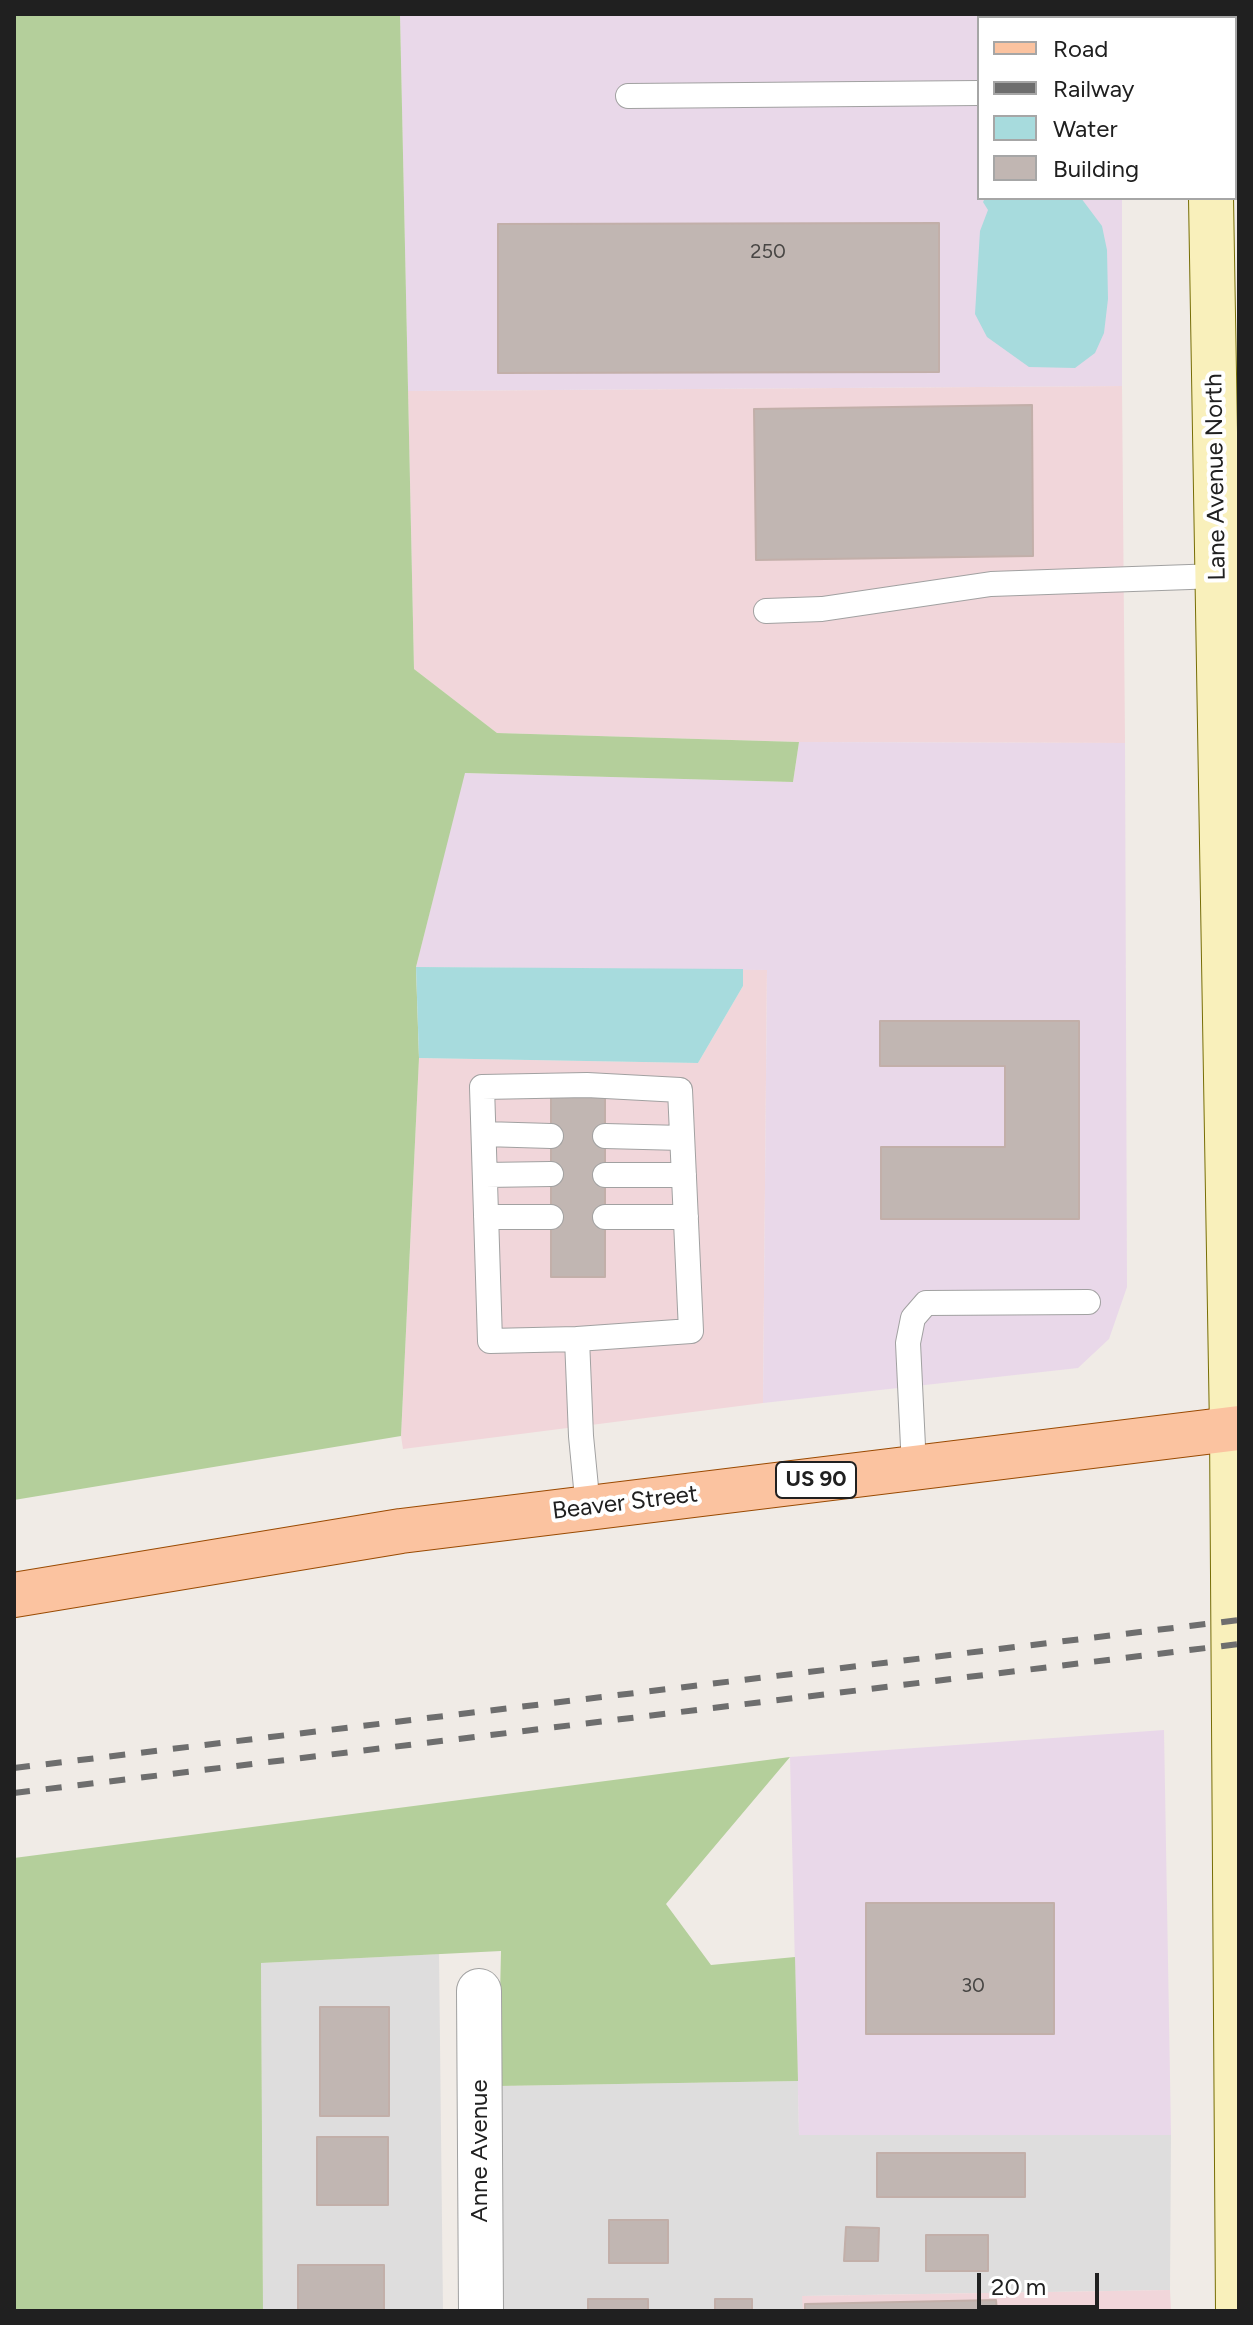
<!DOCTYPE html>
<style>
body{margin:0}
#map{position:relative;width:1253px;height:2325px;overflow:hidden;background:#f0ebe6;font-family:Figtree,sans-serif}
canvas{display:block}
.frame{position:absolute;inset:0;border:16px solid #202020;pointer-events:none}
.legend{position:absolute;left:977px;top:16px;width:260px;height:184px;box-sizing:border-box;background:#fff;border:2px solid #a6a6a6;margin:0;padding:10px 14px;list-style:none;font-size:24px;color:#202020}
.legend li{display:flex;align-items:center;gap:16px;height:40px}
.legend b{width:40px;border:2px solid #a6a6a6}
.scale{position:absolute;left:977px;top:2273px;width:122px;height:36px;box-sizing:border-box;border:4px solid #202020;border-top:0;padding-left:10px;font-size:24px;line-height:28px;white-space:nowrap;color:#202020;-webkit-text-stroke:6px #fff;paint-order:stroke}
</style>
<div id="map">
<canvas width="1253" height="2325"></canvas>
<div class="frame"></div>
<ul class="legend">
<li><b style="height:10px;background:#fbc3a0"></b>Road</li>
<li><b style="height:10px;background:#6e6e6e"></b>Railway</li>
<li><b style="height:22px;background:#a7dbdd"></b>Water</li>
<li><b style="height:22px;background:#c1b6b2"></b>Building</li>
</ul>
<div class="scale">20 m</div>
</div>
<script>
const ctx = document.querySelector('canvas').getContext('2d');
ctx.lineJoin = 'round';
function fill(path, color) { ctx.fillStyle = color; ctx.fill(path, 'evenodd'); }
function trace(path, color, width, dash) { ctx.strokeStyle = color; ctx.lineWidth = width; ctx.lineCap = dash ? 'butt' : 'round'; ctx.setLineDash(dash || []); ctx.stroke(path); }
function write(font, color, halo, rows, align = 'center') {
  ctx.font = font + ' Figtree,sans-serif'; ctx.lineWidth = 8; ctx.setLineDash([]); ctx.textBaseline = 'middle'; ctx.strokeStyle = halo; ctx.fillStyle = color; for (const [text, x, y, turn = 0] of rows) {
    ctx.save(); ctx.translate(x, y); ctx.rotate((+turn || 0) * Math.PI / 180); ctx.textAlign = isNaN(turn) ? turn : align; if (halo) ctx.strokeText(text, 0, 0); ctx.fillText(text, 0, 0); ctx.restore();
  }
}
fill(new Path2D(`
 M439,1954L443,2311H263L261,1963Z
 M798,2081L799,2135H1171L1170,2290L803,2296V2311H503L498,2086Z`), '#dedddd');
fill(new Path2D(`
 M1122,386L1125,743L799,742L497,733L414,669L408,391Z
 M743,969L767,970L763,1403L403,1449L401,1436L419,1058L698,1063L743,986Z
 M1170,2290L1171,2311H803L802,2296Z`), '#f1d6da');
fill(new Path2D(`
 M400,14H1122V18H979V198H1122V386L408,391Z
 M799,742L1125,743L1127,1287L1109,1339L1078,1368L763,1403L767,970L416,967L464,773L793,782Z
 M1164,1730L1171,2135H799L790,1757Z`), '#e9d8e9');
fill(new Path2D(`
 M14,14H400L414,669L497,733L799,742L793,782L465,773L416,967L419,1058L401,1436L14,1500Z
 M790,1757L666,1904L711,1965L795,1957L798,2081L498,2086L501,1951L261,1963L263,2311H14V1858Z`), '#b4cf9b');
fill(new Path2D(`
 M985,198H1081L1102,226L1107,250L1108,299L1104,333L1095,353L1075,368L1029,367L987,337L975,314L980,231L988,210L983,202Z
 M416,967L743,969V986L698,1063L419,1058Z`), '#a7dbdd');
const building = new Path2D(`
 M939,223V372L498,373V224Z
 M1032,405L1033,556L756,560L754,409Z
 M880,1021H1079V1219H881V1147H1005V1066H880Z
 M551,1096H605V1277H551Z
 M866,1903H1054V2034H866Z
 M320,2007H389V2116H320Z
 M317,2137H388V2205H317Z
 M877,2153H1025V2197H877Z
 M609,2220H668V2263H609Z
 M846,2227L879,2228L878,2261H844Z
 M926,2235H988V2271H926Z
 M298,2265H384V2311H298Z
 M588,2299H648V2311H588Z
 M715,2299H752V2311H715Z
 M996,2300L997,2311H805V2304Z`);
fill(building, '#c1b6b2');
trace(building, '#c2afa9', 2);
const lane = new Path2D(`
 M628,96L979,93
 M766,611L822,609L991,584L1218,576
 M484,1134L551,1136
 M605,1136L682,1138
 M485,1175L551,1174
 M605,1175H684
 M486,1217H551
 M605,1217H686
 M577,1339L490,1341L482,1087L587,1085L680,1090L691,1331L577,1339L581,1436L588,1508
 M914,1467L908,1343L913,1318L926,1303L1088,1302`);
const street = new Path2D(`
 M479,1991L481,2311`);
const secondary = new Path2D(`
 M1209,14V18
 M1211,198L1232,1428L1238,2311`);
const primary = new Path2D(`
 M14,1595L401,1531L1239,1428`);
trace(lane, '#a1a1a1', 26);
trace(street, '#a1a1a1', 46);
trace(secondary, '#776e06', 46);
trace(primary, '#9a4a02', 46);
trace(lane, '#fff', 24);
trace(street, '#fff', 44);
trace(secondary, '#f9f0bb', 44);
trace(primary, '#fbc3a0', 44);
trace(new Path2D(`
 M14,1768L1239,1620
 M14,1793L1239,1644`), '#6e6e6e', 6, [16, 16]);
write('20px', '#484644', null, [
 ["250",768,252],
 ["30",973,1986]
]);
for (const [x, y, w] of [
 [816,1480,80]
]) { const box = new Path2D(); box.roundRect(x - w / 2, y - 18, w, 36, 6); ctx.fillStyle = '#fff'; ctx.fill(box); trace(box, '#202020', 2); }
write('bold 22px', '#202020', null, [
 ["US 90",816,1480]
]);
write('24px', '#202020', '#fff', [
 ["Lane Avenue North",1216,477,-91],
 ["Beaver Street",625,1503,-7],
 ["Anne Avenue",480,2151,-90]
]);
</script>
